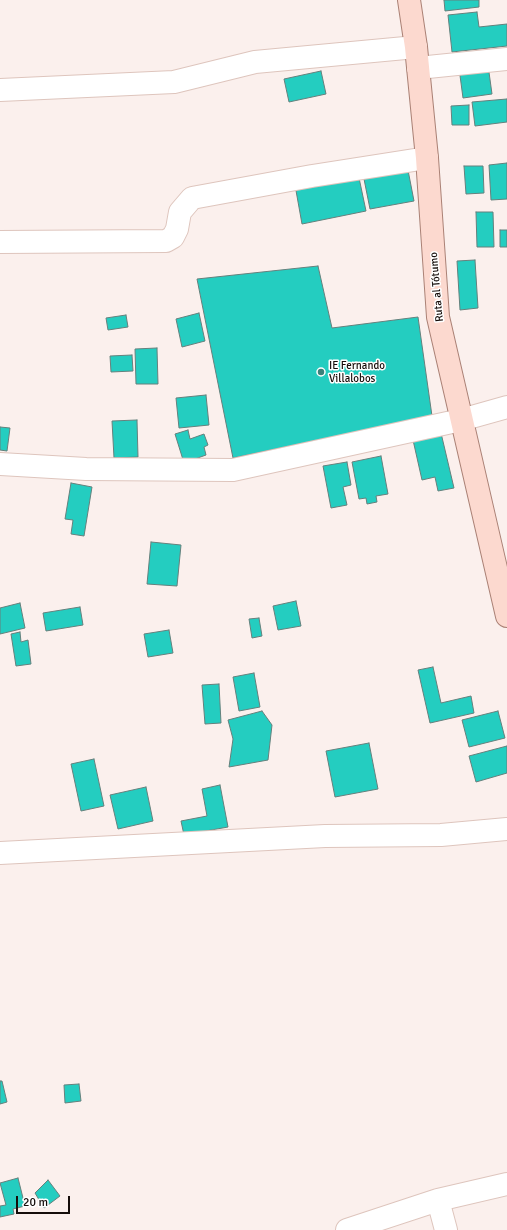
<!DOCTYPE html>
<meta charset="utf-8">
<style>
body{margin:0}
#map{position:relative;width:507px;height:1230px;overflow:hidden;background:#fbf0ed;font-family:Signika,sans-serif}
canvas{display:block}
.scale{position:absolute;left:16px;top:1196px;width:54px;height:18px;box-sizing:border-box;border:2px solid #150d0a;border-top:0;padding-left:5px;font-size:12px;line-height:14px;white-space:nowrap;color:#150d0a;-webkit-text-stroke:3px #fff;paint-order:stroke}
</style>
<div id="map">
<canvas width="507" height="1230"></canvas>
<div class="scale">20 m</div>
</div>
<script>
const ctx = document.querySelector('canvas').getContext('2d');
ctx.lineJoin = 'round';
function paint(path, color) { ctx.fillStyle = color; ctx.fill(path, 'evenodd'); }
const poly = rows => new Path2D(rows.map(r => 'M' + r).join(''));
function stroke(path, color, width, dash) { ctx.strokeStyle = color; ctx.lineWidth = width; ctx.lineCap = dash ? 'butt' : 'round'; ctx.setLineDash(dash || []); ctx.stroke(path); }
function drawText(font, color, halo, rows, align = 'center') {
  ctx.font = font + ' Signika,sans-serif'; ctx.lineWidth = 3; ctx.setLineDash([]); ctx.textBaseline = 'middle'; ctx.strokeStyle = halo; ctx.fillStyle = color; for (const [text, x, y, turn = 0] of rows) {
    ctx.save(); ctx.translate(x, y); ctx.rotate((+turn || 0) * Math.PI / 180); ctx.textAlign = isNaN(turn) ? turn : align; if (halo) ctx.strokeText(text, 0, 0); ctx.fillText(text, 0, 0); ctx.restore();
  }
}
const building = poly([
 [444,0,479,0,479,7,445,11,444,0],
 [477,12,479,27,507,24,507,46,452,52,448,15,477,12],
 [488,65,492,94,463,98,459,68,488,65],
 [321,71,326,94,289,102,284,79,321,71],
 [507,99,507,122,475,126,472,102,507,99],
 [469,105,469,125,452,125,451,106,469,105],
 [507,163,507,199,491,200,489,165,507,163],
 [407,165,414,201,370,209,363,174,407,165],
 [464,166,483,166,484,193,466,194,464,166],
 [358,173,366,211,302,224,295,185,358,173],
 [476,212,493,212,494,247,477,247,476,212],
 [500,230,507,230,507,247,500,247,500,230],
 [475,260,478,308,460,310,457,261,475,260],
 [318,266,332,328,418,317,432,416,233,458,197,279,318,266],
 [199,313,205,341,182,347,176,319,199,313],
 [126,315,128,327,108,330,106,318,126,315],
 [157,348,158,384,136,384,135,349,157,348],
 [132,355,133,371,111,372,110,356,132,355],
 [206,395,209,425,179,428,176,398,206,395],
 [137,420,138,457,114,458,112,421,137,420],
 [0,427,10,428,7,451,0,450,0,427],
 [188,430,190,439,204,434,208,445,204,447,206,455,184,463,175,434,188,430],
 [441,433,454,488,438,491,435,477,422,480,413,440,441,433],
 [381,456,388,494,376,496,377,502,367,504,366,498,359,499,352,462,381,456],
 [347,462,351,485,343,487,347,505,331,508,323,466,347,462],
 [71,483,92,487,84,536,71,534,73,520,65,519,71,483],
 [151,542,181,545,177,586,147,584,151,542],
 [296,601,301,626,278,630,273,606,296,601],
 [20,603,25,628,0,634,0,608,20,603],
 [80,607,83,625,46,631,43,613,80,607],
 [259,618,262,636,252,638,249,619,259,618],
 [169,630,173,653,148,657,144,634,169,630],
 [20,632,21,642,28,640,31,664,16,666,11,634,20,632],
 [433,667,441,703,471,696,474,713,430,723,418,670,433,667],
 [254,673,260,707,239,711,233,677,254,673],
 [219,684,221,723,205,724,202,685,219,684],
 [262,711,272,725,268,760,229,767,233,739,228,720,262,711],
 [498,711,505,738,469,747,462,720,498,711],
 [369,743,378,789,335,797,326,751,369,743],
 [507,746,507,773,476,782,469,756,507,746],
 [94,759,104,806,81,811,71,764,94,759],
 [220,785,228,827,184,835,181,821,207,816,202,789,220,785],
 [146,787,153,821,118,829,110,795,146,787],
 [0,1081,2,1081,7,1102,0,1104,0,1081],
 [79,1084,81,1101,65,1103,64,1085,79,1084],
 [18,1178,25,1206,13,1209,14,1214,0,1217,0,1206,6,1205,0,1183,18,1178],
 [48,1180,60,1196,44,1208,35,1193,48,1180]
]);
const minor = poly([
 [418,68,507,59],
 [0,90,174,82,255,62,416,47],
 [0,242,166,241,173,237,177,229,180,212,192,198,312,176,427,158],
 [0,464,86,469,233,470,461,420,507,407],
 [0,853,325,836,441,835,507,829],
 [347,1230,438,1200],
 [446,1230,438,1200,507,1184]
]);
const major = poly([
 [409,0,416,47,427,158,438,317,507,616]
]);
const markers = [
 [321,372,4,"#3a817a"]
];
const streetNames = [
 ["Ruta al Tótumo",437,287,-95]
];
const poiNames = [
 ["IE Fernando",329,366],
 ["Villalobos",329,379]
];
paint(building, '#24cdc0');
stroke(building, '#65807c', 1);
stroke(minor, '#dec5bd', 24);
stroke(major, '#aa8175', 24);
stroke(minor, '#fff', 22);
stroke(major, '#fcd9cf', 22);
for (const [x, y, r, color] of markers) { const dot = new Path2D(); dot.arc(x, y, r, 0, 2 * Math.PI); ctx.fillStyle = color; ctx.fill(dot); stroke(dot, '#fff', 1.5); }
drawText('11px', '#150d0a', '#fff', streetNames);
drawText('11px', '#150d0a', '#fff', poiNames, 'left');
</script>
